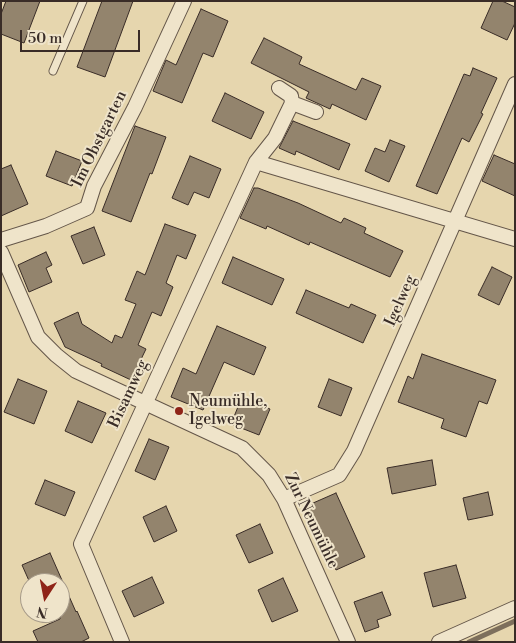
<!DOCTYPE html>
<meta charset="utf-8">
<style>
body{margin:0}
#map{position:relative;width:516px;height:643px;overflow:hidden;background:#e6d6ae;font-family:"Libre Bodoni",serif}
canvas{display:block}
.frame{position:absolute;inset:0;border:2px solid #392c27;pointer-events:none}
.north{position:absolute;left:20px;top:573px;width:50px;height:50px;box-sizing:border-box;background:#efe4ca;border:1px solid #a69a89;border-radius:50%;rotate:191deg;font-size:14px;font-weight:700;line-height:20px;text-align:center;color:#392c27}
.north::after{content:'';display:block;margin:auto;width:18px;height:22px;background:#8f2418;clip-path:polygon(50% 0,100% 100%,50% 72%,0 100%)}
.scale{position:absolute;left:20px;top:30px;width:120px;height:22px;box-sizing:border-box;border:2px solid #392c27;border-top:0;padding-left:6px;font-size:15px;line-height:18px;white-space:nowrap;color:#392c27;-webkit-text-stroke:4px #efe4ca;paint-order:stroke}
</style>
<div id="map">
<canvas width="516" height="643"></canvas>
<div class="frame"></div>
<div class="north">N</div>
<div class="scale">50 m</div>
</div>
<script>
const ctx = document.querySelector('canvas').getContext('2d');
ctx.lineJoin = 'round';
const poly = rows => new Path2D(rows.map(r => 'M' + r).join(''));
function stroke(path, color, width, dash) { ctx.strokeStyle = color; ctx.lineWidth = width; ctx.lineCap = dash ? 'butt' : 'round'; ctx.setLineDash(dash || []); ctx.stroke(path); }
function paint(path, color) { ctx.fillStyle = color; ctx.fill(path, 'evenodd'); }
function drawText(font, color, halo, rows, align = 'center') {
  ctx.font = font + ' "Libre Bodoni",serif'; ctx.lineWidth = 4; ctx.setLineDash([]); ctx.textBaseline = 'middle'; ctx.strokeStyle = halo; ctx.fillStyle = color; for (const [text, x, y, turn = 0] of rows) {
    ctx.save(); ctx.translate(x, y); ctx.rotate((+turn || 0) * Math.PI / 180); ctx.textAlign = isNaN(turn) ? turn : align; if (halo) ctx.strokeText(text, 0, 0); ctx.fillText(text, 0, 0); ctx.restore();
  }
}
const stream = poly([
 [469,642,515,621]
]);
const building = poly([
 [6,1,40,1,24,43,1,34,1,14,6,1],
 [102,1,133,1,105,77,77,67,102,1],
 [493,1,502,1,515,7,515,23,507,40,481,28,493,1],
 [201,9,228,21,213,57,203,53,182,103,153,91,166,60,176,65,201,9],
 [264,38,302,57,299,64,356,90,362,78,381,86,366,120,332,104,330,109,306,98,309,92,251,63,264,38],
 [473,68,497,78,481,113,483,114,469,142,462,138,437,194,416,186,464,74,470,76,473,68],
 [225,93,264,112,251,139,212,121,225,93],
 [293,121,350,144,339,170,296,151,295,155,279,148,293,121],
 [135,126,166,137,152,174,150,173,131,222,102,211,135,126],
 [390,140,405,146,389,182,365,171,375,148,385,152,390,140],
 [56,151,82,161,72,186,46,176,56,151],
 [494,155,515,164,515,196,482,181,494,155],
 [190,156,221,169,209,198,194,192,188,205,172,198,190,156],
 [11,165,28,204,1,216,1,169,11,165],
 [254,188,258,188,298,203,341,223,344,218,366,228,364,233,403,251,390,277,310,242,309,245,267,226,266,229,240,218,254,188],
 [165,224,196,235,186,259,177,255,166,283,173,287,161,316,152,312,138,345,146,349,131,380,101,366,102,364,65,347,54,323,78,312,82,324,112,343,115,335,122,338,136,304,125,300,137,271,145,275,165,224],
 [94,227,105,255,83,264,71,236,94,227],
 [46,252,52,265,46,268,52,282,29,292,18,265,46,252],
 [233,257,284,279,272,305,222,283,233,257],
 [492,267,512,277,499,305,478,295,492,267],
 [306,290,349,308,351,304,376,315,363,343,296,313,306,290],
 [217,326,266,347,254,375,224,362,203,410,171,397,183,368,196,374,217,326],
 [422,354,496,380,487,404,479,401,466,437,441,428,444,419,398,402,408,376,413,379,422,354],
 [18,379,47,391,34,424,4,412,18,379],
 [329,379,352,388,341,416,318,407,329,379],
 [242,397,270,409,259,435,231,424,242,397],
 [78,401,106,413,92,443,65,431,78,401],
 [149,439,169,447,155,480,135,471,149,439],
 [432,460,436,485,392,494,387,468,432,460],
 [45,480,75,492,65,516,35,504,45,480],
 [488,492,493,515,468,520,463,498,488,492],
 [336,493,365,557,336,570,316,525,313,527,304,507,336,493],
 [166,506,177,531,154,542,143,517,166,506],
 [260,524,273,553,249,563,236,535,260,524],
 [50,553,76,612,77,611,89,638,81,642,38,642,33,631,60,619,60,583,30,583,22,565,50,553],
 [456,565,466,598,433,607,424,573,456,565],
 [152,577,164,603,134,617,122,591,152,577],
 [283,578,298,611,272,622,258,590,283,578],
 [382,592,391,615,377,620,379,627,365,632,354,602,382,592]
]);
const lane = poly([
 [53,71,83,1]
]);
const street = poly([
 [279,88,291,96,292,103],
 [256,162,515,239],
 [1,240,46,226,87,208,94,186,135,107,184,1],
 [1,252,38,337,56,355,76,371,242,448,269,475,284,499,348,642],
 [284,499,339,475,354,451,515,84],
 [122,642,81,544,256,162,275,138,292,103,316,112],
 [439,642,515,608]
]);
const markers = [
 [179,411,5,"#8f2418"]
];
const streetNames = [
 ["Im Obstgarten",100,139,-64],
 ["Igelweg",401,301,-66],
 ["Bisamweg",129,394,-65],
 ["Zur Neumühle",311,521,64]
];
const poiNames = [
 ["Neumühle,",189,402],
 ["Igelweg",189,420]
];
stroke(stream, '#7d6f5c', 5);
paint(building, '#93846d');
stroke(building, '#392c27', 1);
stroke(lane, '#645649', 9);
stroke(street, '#645649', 16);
stroke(lane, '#efe4ca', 7);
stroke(street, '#efe4ca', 14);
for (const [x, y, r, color] of markers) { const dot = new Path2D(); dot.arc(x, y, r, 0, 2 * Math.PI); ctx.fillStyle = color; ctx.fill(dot); stroke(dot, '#efe4ca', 2); }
drawText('16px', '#392c27', '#efe4ca', streetNames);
drawText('16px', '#392c27', '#efe4ca', poiNames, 'left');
</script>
